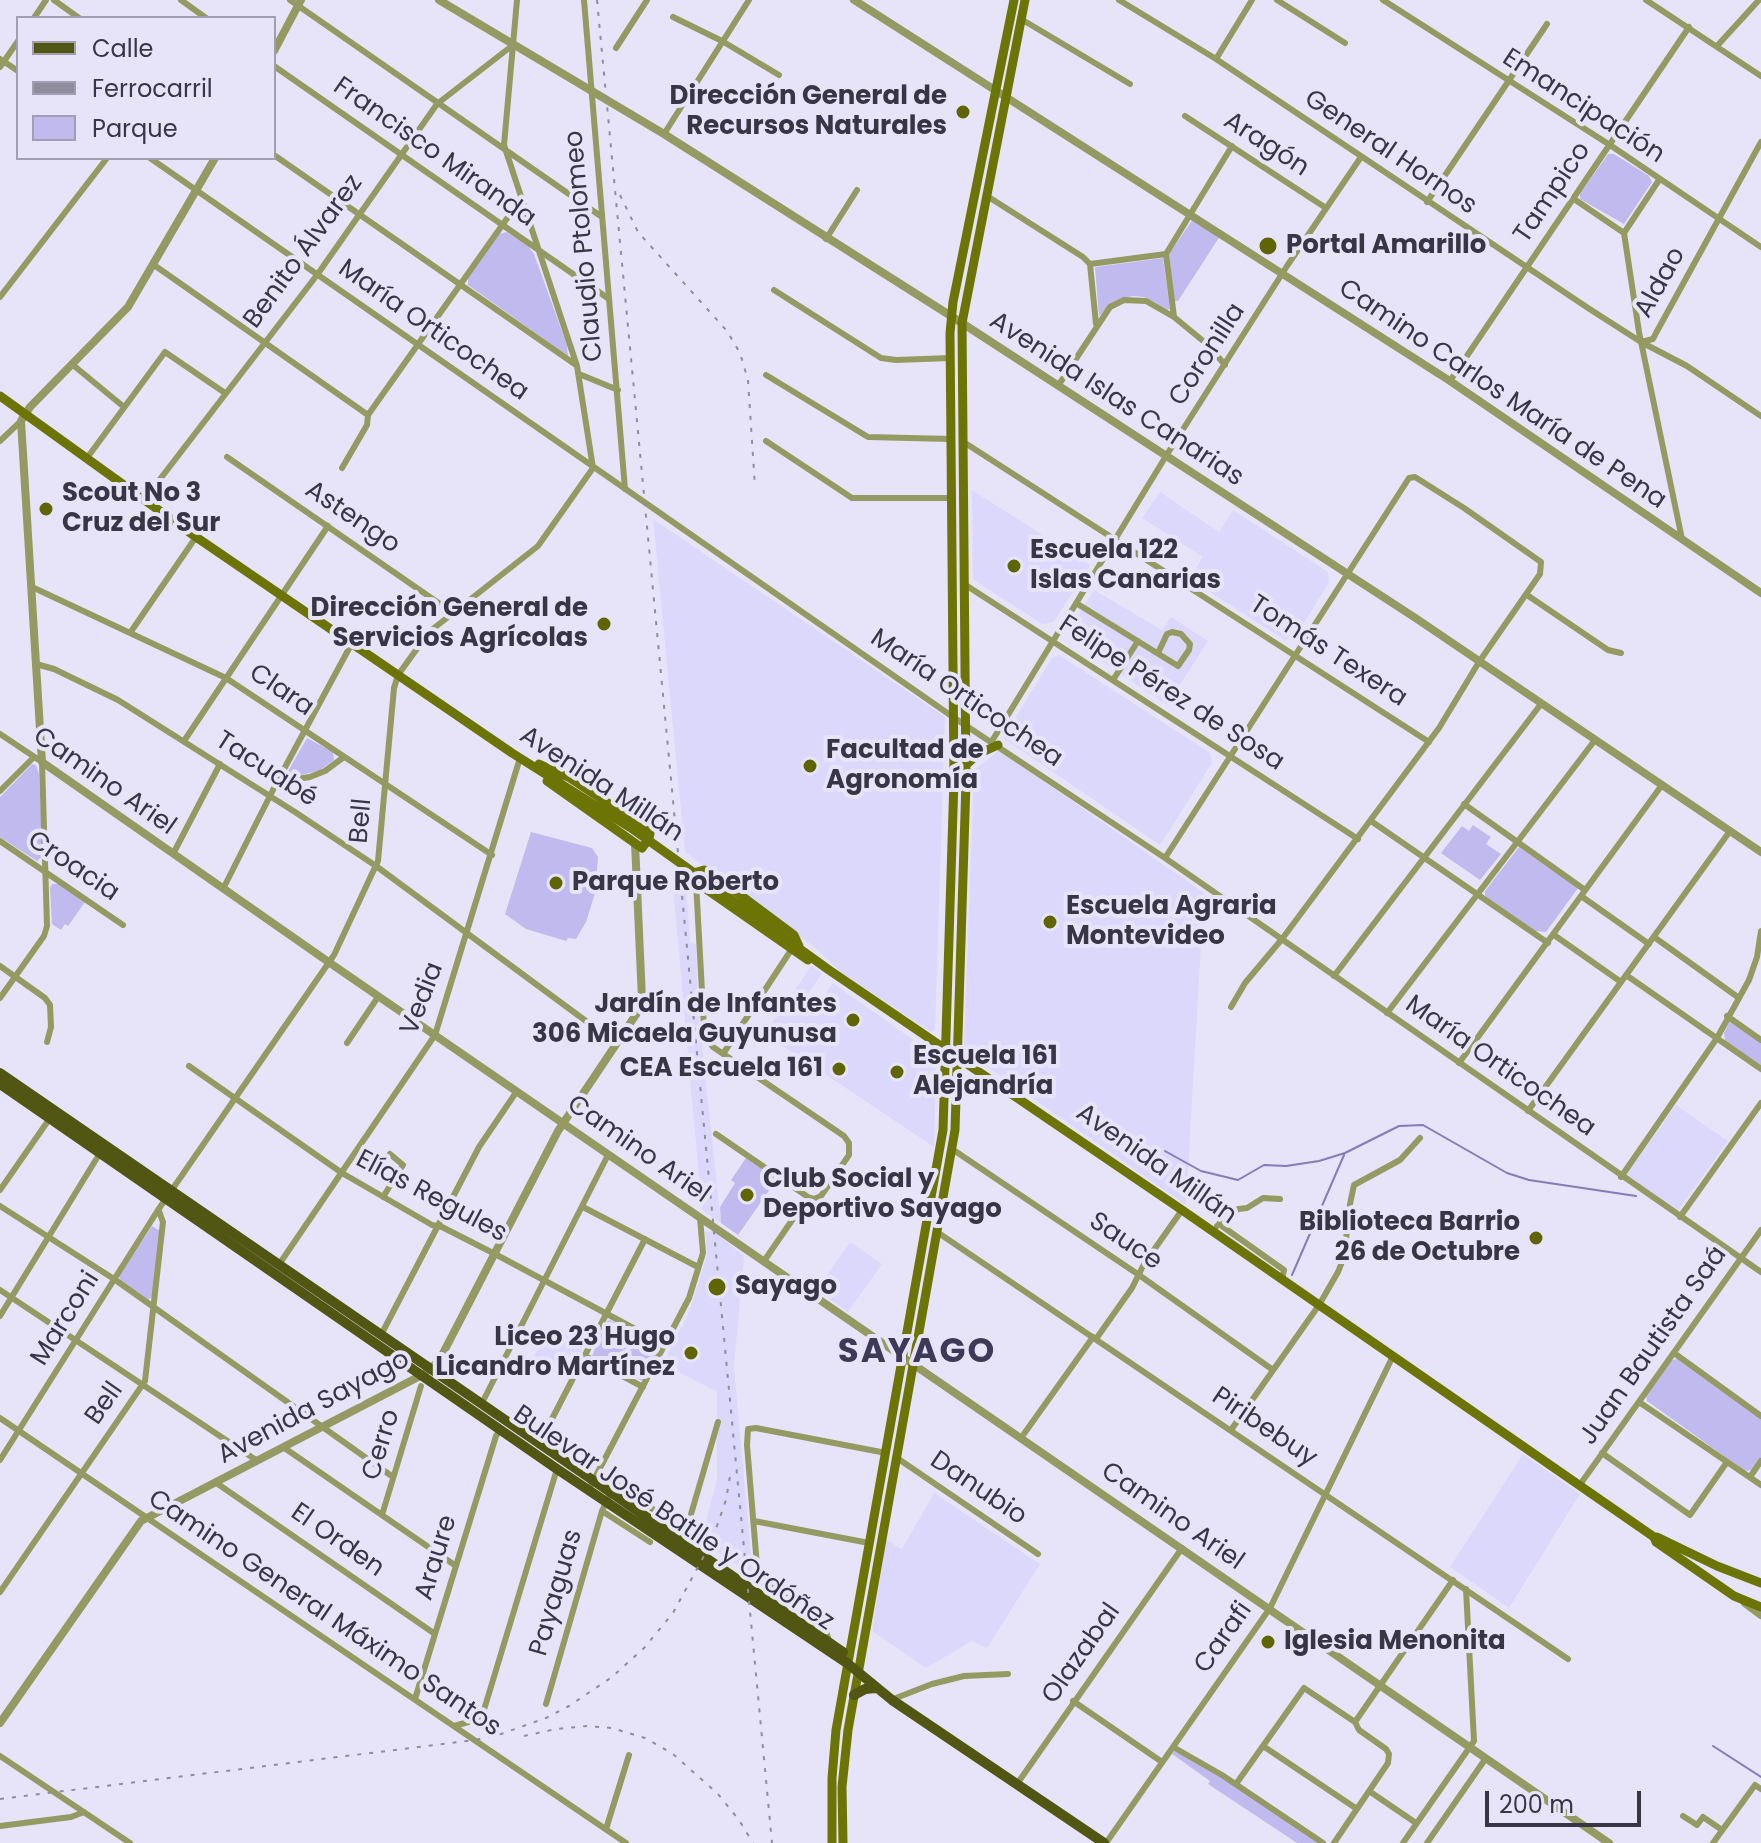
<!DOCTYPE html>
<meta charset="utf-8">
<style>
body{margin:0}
#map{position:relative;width:1761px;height:1843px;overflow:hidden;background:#e7e4fa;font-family:Poppins,sans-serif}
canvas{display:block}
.legend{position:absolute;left:16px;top:16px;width:260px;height:144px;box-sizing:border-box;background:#e7e4fa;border:2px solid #a19eb1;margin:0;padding:10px 14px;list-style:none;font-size:24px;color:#383644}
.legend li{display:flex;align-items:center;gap:16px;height:40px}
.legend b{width:40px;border:2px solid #a19eb1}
.scale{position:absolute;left:1485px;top:1791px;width:156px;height:36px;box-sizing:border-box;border:4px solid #383644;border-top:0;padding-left:10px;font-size:24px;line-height:28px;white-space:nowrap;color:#383644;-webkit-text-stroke:6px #e7e4fa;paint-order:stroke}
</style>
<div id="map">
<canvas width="1761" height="1843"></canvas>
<ul class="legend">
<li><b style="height:10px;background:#515612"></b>Calle</li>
<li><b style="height:10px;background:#8e8c9d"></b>Ferrocarril</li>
<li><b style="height:22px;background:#c1baee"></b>Parque</li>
</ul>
<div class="scale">200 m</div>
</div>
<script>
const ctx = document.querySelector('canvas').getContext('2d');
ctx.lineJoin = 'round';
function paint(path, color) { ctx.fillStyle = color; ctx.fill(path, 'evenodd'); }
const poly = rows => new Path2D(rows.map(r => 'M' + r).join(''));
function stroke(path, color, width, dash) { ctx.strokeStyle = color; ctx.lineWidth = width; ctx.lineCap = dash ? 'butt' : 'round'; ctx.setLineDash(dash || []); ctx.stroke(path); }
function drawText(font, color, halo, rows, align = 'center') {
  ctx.font = font + ' Poppins,sans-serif'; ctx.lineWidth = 8; ctx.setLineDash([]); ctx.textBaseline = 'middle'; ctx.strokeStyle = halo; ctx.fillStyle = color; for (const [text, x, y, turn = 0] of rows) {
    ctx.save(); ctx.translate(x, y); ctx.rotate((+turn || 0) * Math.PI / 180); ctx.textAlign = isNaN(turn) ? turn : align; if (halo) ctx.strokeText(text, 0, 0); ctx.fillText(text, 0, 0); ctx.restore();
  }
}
const built = poly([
 [972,490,1090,565,1054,622,1042,624,973,579],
 [1160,492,1219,532,1233,510,1328,572,1329,582,1296,636,1285,640,1189,579,1203,557,1142,518],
 [653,519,945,717,935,1030,931,1032,842,973,817,949,685,852],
 [1094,590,1162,630,1171,617,1208,641,1167,705,1069,639,1069,630],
 [1059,655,1210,753,1212,763,1160,845,1003,738,1052,658],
 [999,750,1204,893,1186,1205,966,1052,964,1047,974,770],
 [672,876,686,882,690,943,696,944,698,1009,721,1223,702,1210],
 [811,966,822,973,798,1009,810,1016,833,983,936,1056,934,1147,765,1034],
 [1676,1105,1728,1141,1677,1212,1625,1176],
 [713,1231,744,1256,734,1367,753,1577,701,1540,717,1479,717,1392,663,1364,690,1310,707,1256,705,1232],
 [850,1242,882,1264,848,1312,817,1290],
 [556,1327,586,1342,569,1374,534,1356,542,1341,547,1343],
 [1523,1454,1580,1494,1509,1608,1450,1567],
 [934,1493,1040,1564,987,1648,972,1641,926,1668,872,1631,886,1540,902,1549]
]);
const green = poly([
 [1608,154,1614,154,1649,176,1652,182,1624,224,1580,199,1580,194],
 [1193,219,1220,236,1178,301,1174,301,1169,254],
 [507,232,528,246,534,254,567,345,568,356,468,285,468,278,499,234],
 [1163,258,1170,309,1167,310,1144,297,1133,296,1117,300,1099,316,1095,267],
 [307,738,333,752,334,760,319,771,287,778,287,773],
 [32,764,36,765,39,774,43,856,37,861,0,837,0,797],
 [1473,825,1491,837,1486,844,1501,854,1480,880,1441,853,1462,826,1469,831],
 [531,832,592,848,598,857,595,893,586,922,576,939,568,938,566,941,526,929,505,914],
 [1519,847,1578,888,1546,932,1535,931,1485,896,1485,891],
 [52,884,59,884,85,902,68,926,65,924,61,930,52,924,50,888],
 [1730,1021,1761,1042,1761,1067,1725,1041,1724,1033],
 [746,1158,777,1179,738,1235,721,1223,720,1207,735,1183,731,1180],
 [152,1226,160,1231,152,1297,148,1300,120,1280,119,1276],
 [610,1320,658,1345,658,1351,642,1381,592,1356,606,1322],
 [1677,1359,1761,1419,1761,1458,1752,1470,1745,1471,1647,1401,1646,1395,1672,1360],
 [1174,1751,1218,1773,1320,1843,1297,1843,1208,1784,1210,1781,1172,1754]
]);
const stream = poly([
 [1165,1151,1201,1171,1238,1180,1264,1165,1286,1166,1319,1161,1345,1153,1399,1126,1423,1125,1507,1173,1529,1180,1636,1196],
 [1292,1275,1344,1155],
 [1713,1746,1761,1777]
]);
const minor = poly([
 [54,0,79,18],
 [181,0,206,18],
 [290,0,602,217],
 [584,0,625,489],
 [1119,0,1216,59,1588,308,1641,342,1687,366,1761,416],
 [1277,0,1345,43],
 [1383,0,1610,145,1761,247],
 [1646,0,1761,76],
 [673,17,722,41,779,75],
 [34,18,46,0],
 [1021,19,1130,84],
 [1717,46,1759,0],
 [616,48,647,0],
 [0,59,18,71],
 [1216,59,1252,0],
 [274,66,609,299],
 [0,67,18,41],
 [1185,116,1326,208],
 [664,134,749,0],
 [274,155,576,365],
 [150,158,953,717,1165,858,1761,1272],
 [1659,180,1624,233,1639,332,1682,539],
 [987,196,1083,257,1090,264],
 [1574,199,1624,233],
 [1427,202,1547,24],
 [826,239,857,190],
 [1166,254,1174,317],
 [1090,264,1166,254,1232,146],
 [1090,264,1096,324],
 [154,265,368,415],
 [774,290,881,358,896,360,950,358],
 [0,297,107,158],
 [1641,342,1653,339,1656,333,1761,142],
 [73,365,124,407],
 [579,374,618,390],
 [766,375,868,437,951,439],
 [1450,381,1689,27],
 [1058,386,1110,307,1124,300,1146,301,1174,317,1208,345,1225,365],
 [0,441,21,421],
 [766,441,852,498,951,498],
 [962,441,1429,742],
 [227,457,453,613],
 [87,458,165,352,225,393],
 [342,468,367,425,368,415,520,200],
 [144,500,317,275,437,104,513,45],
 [964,584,1358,839],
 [32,587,226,678,492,855],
 [1527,595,1608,650,1621,653],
 [1076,603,1178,666,1189,650,1190,644,1181,634,1172,632,1167,634,1158,653],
 [130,633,196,537],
 [36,664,54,669,118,700,295,812,376,866,617,1044],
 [1113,680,1138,641],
 [0,734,42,762,47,926,44,936,0,998],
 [184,741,328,526],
 [992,741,1166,456,1287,266,1361,157],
 [344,757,325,771,310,777,277,782,352,643],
 [0,791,34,757],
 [1464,804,1585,890],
 [1371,821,1548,943],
 [0,841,123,925],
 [173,854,220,764],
 [1165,858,1409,478,1415,477,1464,508,1541,562,1540,574,1479,662,1439,728,1282,939,1245,983,1231,1007],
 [696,882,704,1028,707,1039,713,1047,844,1136,849,1143,849,1155,821,1196,814,1199,808,1197],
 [223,889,277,782],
 [1581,896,1649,944],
 [1554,935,1621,982],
 [1654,937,1739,998],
 [0,966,45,998,50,1005,51,1027,47,1042],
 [1626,975,1761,1069],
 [1334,976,1541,704],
 [1387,1013,1595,740],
 [1727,1016,1761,1040],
 [347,1043,378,997],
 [723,1054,791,950],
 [1459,1063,1662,785],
 [189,1066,342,1173,432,1225,442,1227,495,1254,665,1345],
 [1528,1111,1730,831],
 [716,1134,808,1197],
 [952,1149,1139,1275,1273,1370],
 [1621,1177,1717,1038,1749,980,1757,957,1761,931],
 [0,1190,50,1118],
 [383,1197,403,1165,390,1154],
 [0,1206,114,1279,393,1477],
 [583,1207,698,1267],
 [1680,1217,1761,1103],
 [1219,1224,1284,1270,1282,1279],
 [1217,1226,1238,1209,1247,1208,1263,1198,1280,1199],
 [937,1232,1568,1659],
 [764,1261,808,1197],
 [278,1266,435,1035,520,758],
 [0,1290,256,1460],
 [0,1316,100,1153],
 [381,1335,479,1147,517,1091],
 [1096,1339,1132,1288,1144,1264,1182,1210],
 [1674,1353,1761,1416],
 [585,1356,643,1387],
 [1639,1402,1761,1485],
 [482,1403,608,1155],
 [0,1418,626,1843],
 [1231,1430,1319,1305,1338,1272,1344,1257,1350,1204,1354,1185,1400,1160,1420,1138],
 [1021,1438,1093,1337],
 [539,1444,645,1239],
 [283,1447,456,1566],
 [1602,1453,1690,1515,1727,1462],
 [897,1458,1038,1554],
 [0,1460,158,1210,334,955,378,861,394,688,398,675,429,632,538,546,593,468,577,366,504,145,517,0],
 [600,1473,679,1527,685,1527,689,1521,718,1422],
 [1750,1477,1761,1461],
 [215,1482,435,1634],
 [1579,1486,1761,1230],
 [589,1489,689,1298,703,1253,700,1218],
 [602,1511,650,1542],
 [382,1515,421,1386],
 [754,1521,869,1543],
 [0,1592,145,1381,163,1222,159,1211],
 [829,1641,824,1624,758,1578,747,1445,748,1429,756,1428,886,1453],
 [896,1698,932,1684,964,1676,1008,1674],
 [415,1699,496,1436,500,1430],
 [1073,1701,1162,1762],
 [546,1704,602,1511,610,1494],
 [1355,1722,1453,1580],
 [454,1726,479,1719,483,1713,557,1469],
 [1263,1746,1357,1809],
 [1173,1747,1222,1775,1323,1843],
 [0,1756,130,1843],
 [1017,1784,1182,1548],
 [1236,1784,1304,1688,1355,1722,1359,1730,1386,1749,1389,1754,1388,1763,1334,1843],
 [1369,1791,1416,1823],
 [1683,1816,1697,1825,1703,1817,1722,1830],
 [0,1826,71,1817,84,1812],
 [606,1829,629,1755],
 [1106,1843,1270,1608,1393,1356],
 [1403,1843,1474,1741,1466,1589],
 [1427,1843,1486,1758],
 [1713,1843,1755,1785,1761,1789]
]);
const tertiary = poly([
 [439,0,664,134,962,323,1417,619,1761,852],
 [854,0,1450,381,1761,593],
 [274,51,301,0],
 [215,158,128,307,30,407,21,421,42,762,330,963,1609,1843],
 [1745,1603,1761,1615],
 [0,1723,141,1521,422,1375,439,1361,558,1131,639,1010,642,999,635,843]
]);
const secondary = poly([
 [0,396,196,537,512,753,634,830],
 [539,764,570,778,644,827,650,834,648,840,642,848,639,846,547,781],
 [966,765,978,754,998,745],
 [718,890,829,970,1182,1210,1654,1537,1656,1542,1734,1596,1761,1607],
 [799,946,794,935,715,876,704,870,697,872,696,882,808,960],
 [1657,1537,1717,1566,1761,1583],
 [832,1843,832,1778,836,1730,943,1130,954,779,950,333,953,302,1014,0],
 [843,1843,842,1787,848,1730,955,1130,966,782,962,323,1025,0]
]);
const primary = poly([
 [0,1073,843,1652],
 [0,1084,557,1469,847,1663,892,1700,1104,1843],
 [854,1695,865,1689,876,1688]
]);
const rail = poly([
 [597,0,772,1843],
 [620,195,638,232,727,331,740,353,748,380,755,487],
 [524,1736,556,1729,587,1726,612,1728,645,1738,673,1754,718,1794,739,1820,753,1843],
 [0,1799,475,1740,501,1734,546,1718,569,1706,612,1677,644,1648,673,1613,711,1543,726,1500,730,1476]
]);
const secondaryBridge = poly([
 [634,830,718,890]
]);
const markers = [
 [963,112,8,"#5f6502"],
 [1268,246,10,"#5f6502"],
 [46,509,8,"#5f6502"],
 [1014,566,8,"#5f6502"],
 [604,624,8,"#5f6502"],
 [810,766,8,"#5f6502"],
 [556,883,8,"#5f6502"],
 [1050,922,8,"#5f6502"],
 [853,1020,8,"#5f6502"],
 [839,1069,8,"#5f6502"],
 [897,1072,8,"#5f6502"],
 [747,1195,8,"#5f6502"],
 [1536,1238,8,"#5f6502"],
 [717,1287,10,"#5f6502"],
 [691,1353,8,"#5f6502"],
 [1268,1642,8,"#5f6502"]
];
const poiNames = [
 ["Dirección General de",947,97,"right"],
 ["Recursos Naturales",947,127,"right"],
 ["Portal Amarillo",1286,246],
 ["Scout No 3",62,494],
 ["Cruz del Sur",62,524],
 ["Escuela 122",1030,551],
 ["Islas Canarias",1030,581],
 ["Dirección General de",588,609,"right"],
 ["Servicios Agrícolas",588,639,"right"],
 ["Facultad de",826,751],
 ["Agronomía",826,781],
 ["Parque Roberto",572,883],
 ["Escuela Agraria",1066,907],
 ["Montevideo",1066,937],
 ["Jardín de Infantes",837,1005,"right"],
 ["306 Micaela Guyunusa",837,1035,"right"],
 ["Escuela 161",913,1057],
 ["Alejandría",913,1087],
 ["CEA Escuela 161",823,1069,"right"],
 ["Club Social y",763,1180],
 ["Deportivo Sayago",763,1210],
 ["Biblioteca Barrio",1520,1223,"right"],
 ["26 de Octubre",1520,1253,"right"],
 ["Sayago",735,1287],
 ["Liceo 23 Hugo",675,1338,"right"],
 ["Licandro Martínez",675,1368,"right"],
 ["Iglesia Menonita",1284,1642]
];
const streetNames = [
 ["Emancipación",1583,107,33],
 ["Aragón",1266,145,33],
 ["Francisco Miranda",434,153,35],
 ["General Hornos",1390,153,34],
 ["Tampico",1553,193,-56],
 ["Claudio Ptolomeo",585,246,-95],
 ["Benito Álvarez",304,252,-54],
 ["Aldao",1661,283,-61],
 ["María Orticochea",433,331,35],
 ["Coronilla",1208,355,-57],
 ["Camino Carlos María de Pena",1502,395,34],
 ["Avenida Islas Canarias",1116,400,33],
 ["Astengo",352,518,34],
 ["Tomás Texera",1328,652,33],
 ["Clara",281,691,34],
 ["Felipe Pérez de Sosa",1171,694,33],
 ["María Orticochea",966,699,34],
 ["Tacuabé",266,770,33],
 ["Camino Ariel",104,782,35],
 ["Avenida Millán",601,785,33],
 ["Bell",362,821,-85],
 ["Croacia",73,867,34],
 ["Vedia",423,999,-69],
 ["María Orticochea",1500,1067,35],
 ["Camino Ariel",638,1150,35],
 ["Avenida Millán",1156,1165,35],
 ["Elías Regules",431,1197,28],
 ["Sauce",1125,1242,34],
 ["Marconi",66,1319,-58],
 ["Juan Bautista Saá",1654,1346,-55],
 ["Bell",105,1404,-55],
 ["Avenida Sayago",314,1408,-28],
 ["Piribebuy",1264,1428,34],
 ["Cerro",382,1445,-73],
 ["Danubio",978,1489,34],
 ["Camino Ariel",1172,1517,35],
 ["Bulevar José Batlle y Ordóñez",673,1519,34],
 ["El Orden",337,1541,35],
 ["Araure",437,1558,-73],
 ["Payaguas",557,1593,-74],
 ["Camino General Máximo Santos",324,1614,34],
 ["Carafi",1224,1638,-55],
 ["Olazabal",1082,1654,-55]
];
const districtNames = [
 ["SAYAGO",917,1353]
];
paint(built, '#dcd8fb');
paint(green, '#c1baee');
stroke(stream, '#857bb6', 2);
stroke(minor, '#949a61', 6);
stroke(tertiary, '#949a61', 8);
stroke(secondary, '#6d7406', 9);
stroke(primary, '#515612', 10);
stroke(rail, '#8e8c9d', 2, [4, 8]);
stroke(secondaryBridge, '#6d7406', 9);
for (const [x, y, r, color] of markers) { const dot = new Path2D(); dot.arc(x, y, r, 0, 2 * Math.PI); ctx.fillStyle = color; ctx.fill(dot); stroke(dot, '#e7e4fa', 3); }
drawText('bold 26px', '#383644', '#e7e4fa', poiNames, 'left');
drawText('26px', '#383644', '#e7e4fa', streetNames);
ctx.letterSpacing = '2px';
drawText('bold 34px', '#3e3956', '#e7e4fa', districtNames);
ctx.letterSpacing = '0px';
</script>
